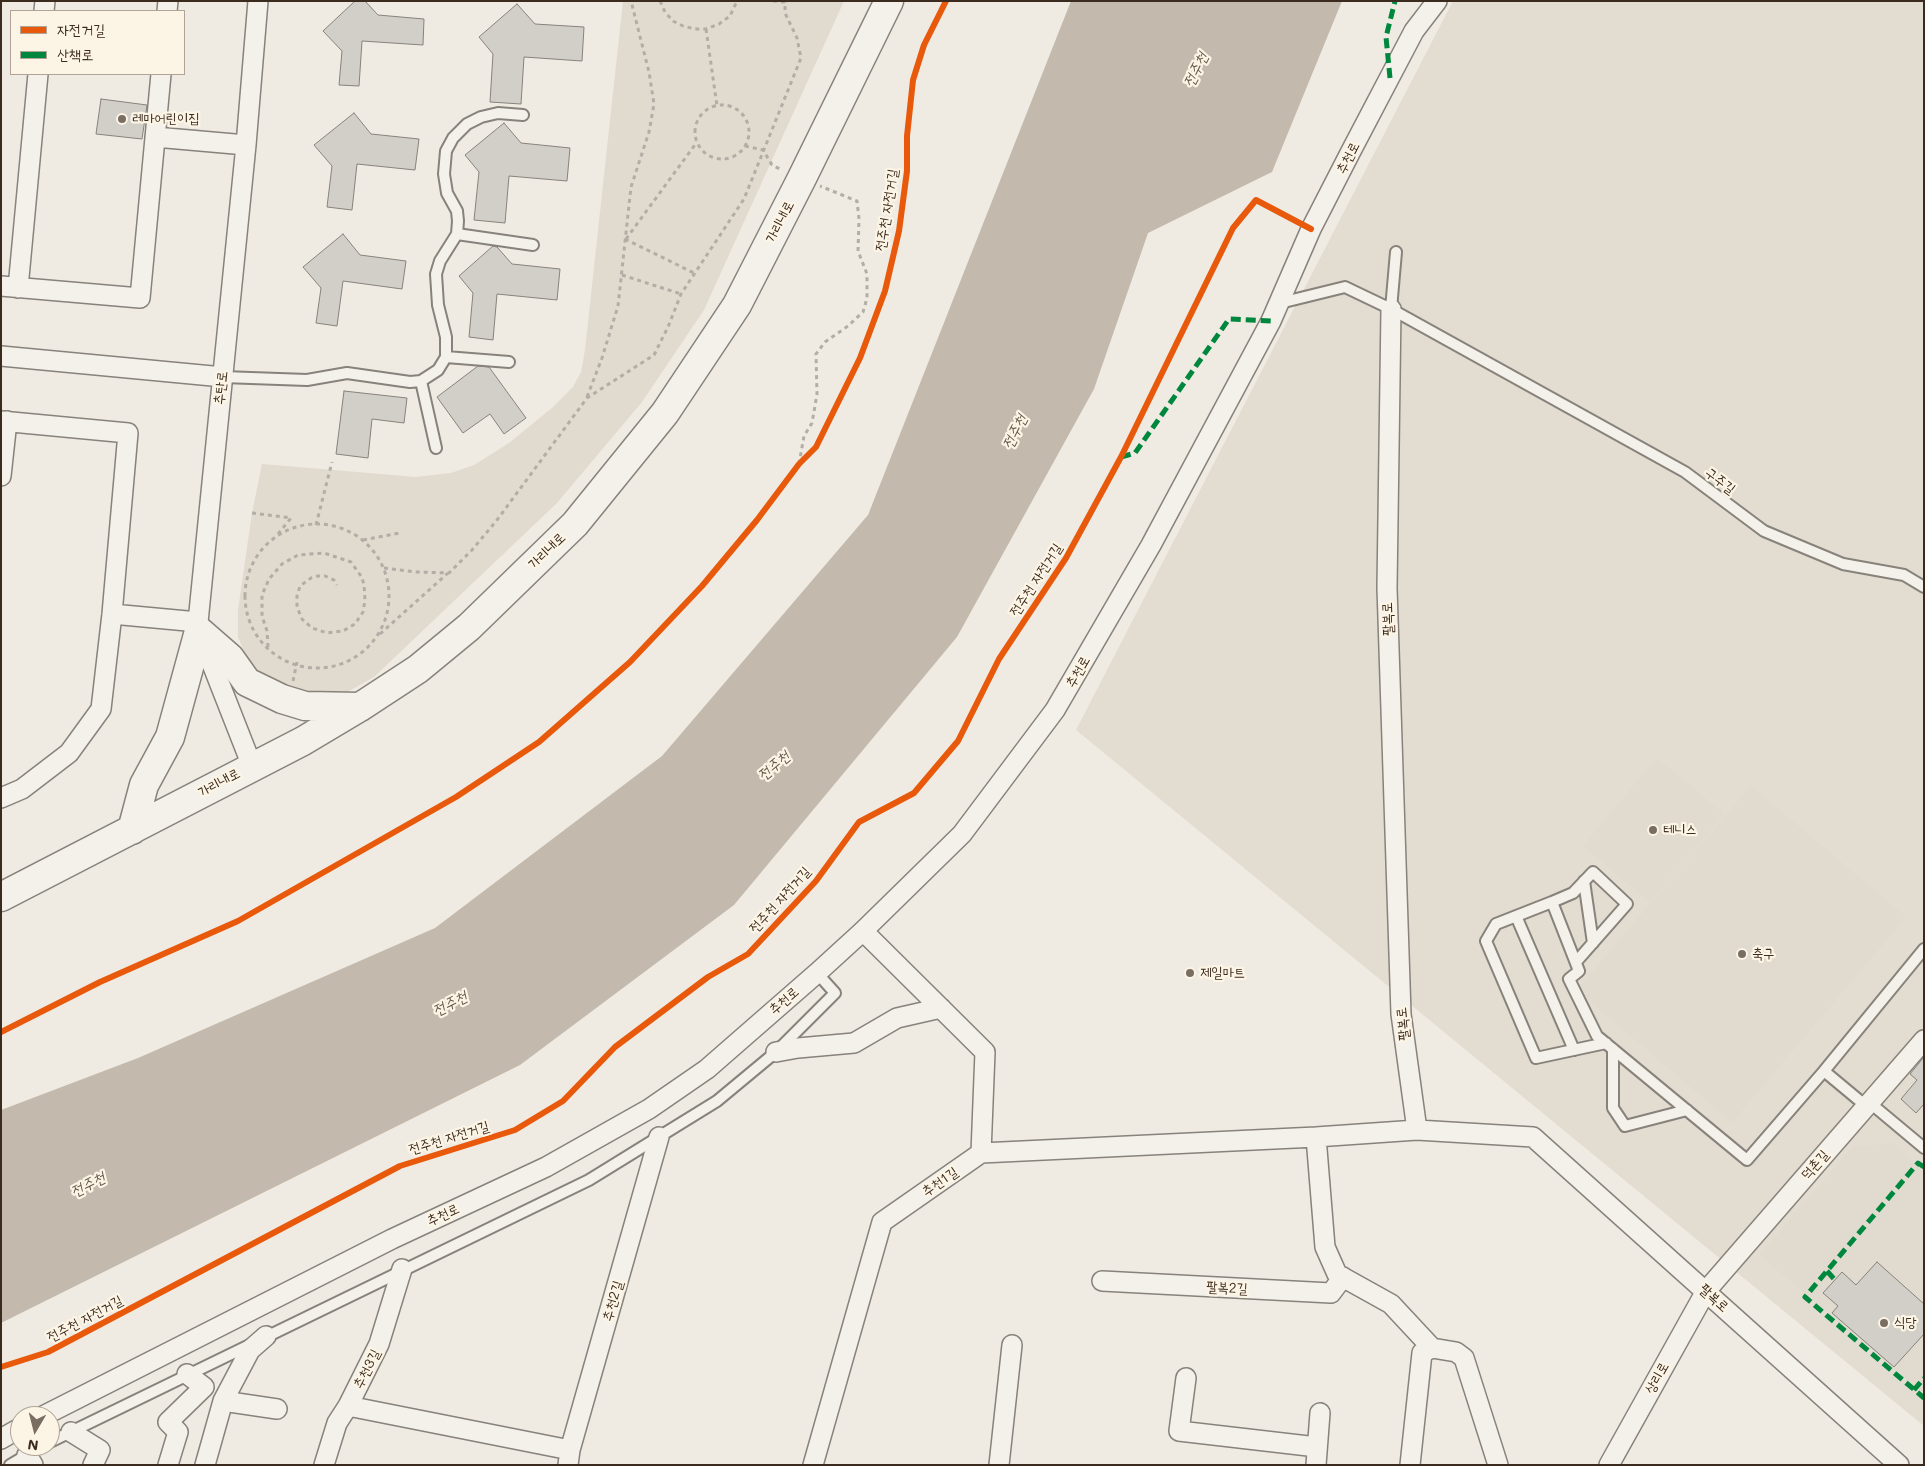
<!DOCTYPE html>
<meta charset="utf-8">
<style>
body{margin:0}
#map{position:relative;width:1925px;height:1466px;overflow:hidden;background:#efebe2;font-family:Mali,"Poor Story",sans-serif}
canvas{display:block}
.frame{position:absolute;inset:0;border:2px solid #3b2a1e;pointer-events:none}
.legend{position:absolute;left:10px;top:10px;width:175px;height:65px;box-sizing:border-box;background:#fcf5e5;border:1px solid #afa495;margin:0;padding:6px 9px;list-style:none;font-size:15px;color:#3b2a1e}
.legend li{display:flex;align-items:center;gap:10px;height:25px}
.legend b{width:25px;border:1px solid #afa495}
.north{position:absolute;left:10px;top:1406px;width:50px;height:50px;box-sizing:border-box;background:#fcf5e5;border:1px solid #afa495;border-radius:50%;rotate:188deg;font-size:14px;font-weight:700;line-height:20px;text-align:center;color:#3b2a1e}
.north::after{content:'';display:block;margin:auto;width:18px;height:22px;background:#7a6e63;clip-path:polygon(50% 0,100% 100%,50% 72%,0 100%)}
</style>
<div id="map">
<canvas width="1925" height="1466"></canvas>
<div class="frame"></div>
<ul class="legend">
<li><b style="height:6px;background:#e8590c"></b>자전거길</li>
<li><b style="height:6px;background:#00873e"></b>산책로</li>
</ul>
<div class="north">N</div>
</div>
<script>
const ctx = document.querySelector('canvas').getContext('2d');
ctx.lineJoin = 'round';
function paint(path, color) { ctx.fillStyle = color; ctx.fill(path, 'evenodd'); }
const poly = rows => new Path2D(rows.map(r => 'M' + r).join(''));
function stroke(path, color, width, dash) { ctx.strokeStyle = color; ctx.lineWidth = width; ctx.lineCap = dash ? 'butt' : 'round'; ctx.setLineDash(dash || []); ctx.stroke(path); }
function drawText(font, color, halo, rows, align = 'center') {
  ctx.font = font + ' Mali,"Poor Story",sans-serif'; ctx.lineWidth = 4.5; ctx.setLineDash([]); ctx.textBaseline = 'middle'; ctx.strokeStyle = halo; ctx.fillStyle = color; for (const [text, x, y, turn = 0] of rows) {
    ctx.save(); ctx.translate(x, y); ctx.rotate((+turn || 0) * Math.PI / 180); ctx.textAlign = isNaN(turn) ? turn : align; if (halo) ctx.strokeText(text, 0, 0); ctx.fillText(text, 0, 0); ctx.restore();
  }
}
const built = poly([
 [1453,1,1924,1,1924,1426,1076,730]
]);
const green = poly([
 [623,1,844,1,704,310,642,402,557,503,374,677,342,695,300,694,259,675,248,660,238,637,238,610,252,513,262,464,416,477,451,473,474,465,509,443,553,407,573,387,581,372,585,350],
 [1657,758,1724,814,1650,902,1583,846],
 [1751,786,1906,917,1732,1122,1577,990],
 [1893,1143,1924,1170,1924,1394,1760,1255,1852,1147]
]);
const water = poly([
 [1071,1,1342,1,1272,172,1148,233,1094,389,957,637,734,905,520,1065,1,1323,1,1110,138,1058,435,928,662,756,868,515]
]);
const building = poly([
 [355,1,365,1,378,15,424,19,423,45,362,41,359,86,339,85,342,51,323,31,355,1],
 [517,4,535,24,584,27,582,61,524,57,521,104,490,102,493,54,479,37,517,4],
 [101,99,147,105,142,139,96,134,101,99],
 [354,113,371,134,419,139,415,170,357,164,352,210,327,207,332,166,314,145,354,113],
 [504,123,521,143,570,148,567,181,509,176,505,223,474,220,479,172,465,155,504,123],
 [343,234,360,255,406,261,402,289,343,281,337,326,316,323,321,288,303,267,343,234],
 [493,246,497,247,512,264,560,269,557,300,497,294,493,340,469,337,473,293,459,276,493,246],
 [478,366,489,367,526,418,504,434,490,414,463,433,437,397,478,366],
 [344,391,407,398,404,423,372,419,368,458,336,454,344,391],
 [1924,1057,1924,1104,1916,1113,1901,1099,1917,1080,1910,1074,1924,1057],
 [1877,1262,1924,1304,1924,1334,1894,1367,1832,1313,1838,1306,1823,1293,1842,1272,1856,1285,1877,1262]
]);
const path = poly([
 [660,1,665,12,673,21,683,26,695,29,706,29,719,24,730,16,737,1],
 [773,1,785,2],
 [706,29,717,106],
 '695 132a27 27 0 1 1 54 0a27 27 0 1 1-54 0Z',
 [745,146,763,150,772,165,782,170],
 [625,239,694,273],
 [626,239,697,142],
 [622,275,681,294],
 [587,397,602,358,618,306,631,187,649,132,654,104,649,72,631,1],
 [799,464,804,436,812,423,817,394,816,354,825,342,848,326,863,312,867,298,867,274,858,251,859,219,857,201,820,186],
 [252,513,291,518,278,534],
 '245 596a72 72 0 1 1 144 0a72 72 0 1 1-144 0Z',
 [316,525,332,462],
 [363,540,400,533],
 [384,568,416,572,449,573,472,550,497,520,587,398,654,355,668,327,681,294,744,199,801,58,797,38,785,13,785,2,786,1],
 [380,634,448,573],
 [268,647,267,631,262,616,262,595,269,579,282,564,298,555,324,553,351,562,361,576,364,584,365,600,363,612,355,624,343,631,327,633,312,628,302,619,297,607,297,596,300,586,311,578,318,576,325,576,334,580,337,585],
 [293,681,297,662]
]);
const lane = poly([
 [457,234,533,245],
 [1279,306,1280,303,1345,287,1391,309,1685,472,1764,531,1843,564,1904,575,1924,587],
 [1391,309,1396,252],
 [446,357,509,362],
 [223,377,307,380,347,373,410,382,421,381,438,370,446,357,446,337,438,305,436,274,440,261,457,234,458,221,457,211,447,193,444,174,446,151,453,138,467,124,481,117,498,113,523,115],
 [421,381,436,448],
 [1584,881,1593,943],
 [1552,902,1573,893,1593,872,1627,904,1576,962],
 [1516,916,1574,1050],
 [1606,1043,1536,1058,1486,941,1496,924,1552,902,1579,971,1569,979,1597,1036,1747,1160,1824,1071,1924,949],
 [1613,1049,1613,1108,1625,1126,1687,1110],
 [1824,1071,1866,1106],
 [1869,1102,1924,1148],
 [50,1442,589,1180,717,1101,776,1052,835,993,817,973],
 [10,1465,42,1446]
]);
const street = poly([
 [44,11,45,1],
 [167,11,168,1],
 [155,137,246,145],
 [1,286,140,298,161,74],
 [18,288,38,74],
 [1391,309,1387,588,1401,1014,1417,1130],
 [1,356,223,377],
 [1,421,128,433,112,614,101,709,69,753,22,789,1,798],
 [1,476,7,421],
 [112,614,198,622],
 [252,766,199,631,198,622,246,145,258,1],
 [776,1052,798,1048,854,1043,897,1018,941,1008],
 [1316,1137,1325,1247,1337,1274,1391,1304,1432,1348],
 [981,1153,1316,1137,1417,1130,1533,1137,1899,1465],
 [1102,1281,1331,1293,1343,1277],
 [1186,1378,1179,1431,1317,1447],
 [223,1401,277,1409],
 [348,1406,570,1450],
 [43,1416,392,1239,546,1167,649,1109,707,1069,817,973,863,931,962,834,1055,710,1151,545,1271,321,1311,229,1350,153,1414,31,1437,1],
 [71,1432,100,1450,93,1465],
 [1,1439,20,1428],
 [27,1455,33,1465],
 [168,1465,178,1432,168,1422,204,1387,187,1374],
 [205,1465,223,1401,250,1350,266,1336],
 [324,1465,337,1423,348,1406,379,1344,402,1269],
 [568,1465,570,1450,659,1137],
 [813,1465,882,1222,981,1153,985,1052,863,931],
 [999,1465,1012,1345],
 [1316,1465,1320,1413],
 [1410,1465,1422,1353,1432,1348,1456,1352,1464,1358,1498,1465],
 [1609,1465,1706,1291,1924,1040]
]);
const secondary = poly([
 [132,830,144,785,170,737,199,631,230,658,247,682,282,699,305,706,360,707],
 [1,897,303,741,360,707,418,669,469,627,575,524,665,413,737,305,802,178,889,1]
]);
const quiet = poly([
 [1390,78,1386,37,1395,1],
 [1121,457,1135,453,1229,319,1271,321],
 [1924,1167,1918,1163,1805,1297,1924,1398],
 [1827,1271,1835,1280],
 [1914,1390,1924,1378]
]);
const cycleway = poly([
 [1,1032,100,982,238,921,456,797,539,742,630,662,702,586,757,520,799,464,816,447,860,358,885,291,899,231,907,171,907,136,913,80,924,45,946,1],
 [1,1367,48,1352,400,1166,515,1130,563,1101,615,1047,708,977,748,954,816,881,859,822,914,793,958,741,999,659,1066,558,1121,457,1233,228,1256,200,1311,229]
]);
const markers = [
 [122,119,5,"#7a6e63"],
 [1653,830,5,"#7a6e63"],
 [1742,954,5,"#7a6e63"],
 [1190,973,5,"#7a6e63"],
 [1884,1323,5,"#7a6e63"]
];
const poiNames = [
 ["레마어린이집",132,119],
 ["테니스",1663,830],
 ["축구",1752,954],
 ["제일마트",1200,973],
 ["식당",1894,1323]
];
const streetNames = [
 ["추천로",1348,158,-63],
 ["전주천 자전거길",887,210,-81],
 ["가리내로",780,222,-63],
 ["추탄로",221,388,-84],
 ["구주길",1720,481,37],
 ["가리내로",547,551,-44],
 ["전주천 자전거길",1036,580,-57],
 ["팔복로",1388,619,-92],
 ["추천로",1078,672,-60],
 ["가리내로",219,783,-28],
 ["전주천 자전거길",780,900,-48],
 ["추천로",784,1001,-41],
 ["팔복로",1403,1024,-96],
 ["전주천 자전거길",449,1138,-17],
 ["덕촌길",1815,1165,-49],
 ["추천1길",940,1182,-35],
 ["추천로",443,1215,-25],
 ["팔복2길",1227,1288,3],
 ["팔복로",1714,1298,42],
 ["추천2길",613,1301,-74],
 ["전주천 자전거길",85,1319,-28],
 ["추천3길",367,1369,-63],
 ["상리로",1657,1378,-61]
];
const waterNames = [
 ["전주천",1196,70,-63],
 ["전주천",1015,432,-63],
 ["전주천",774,766,-40],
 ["전주천",450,1004,-27],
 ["전주천",88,1185,-27]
];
paint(built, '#e3dcd0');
paint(green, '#e1dace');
paint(water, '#c3baad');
paint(building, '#d2cec8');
stroke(building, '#87827b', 1);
stroke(lane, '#87827b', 14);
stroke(street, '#87827b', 22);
stroke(secondary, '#87827b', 31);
stroke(path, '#b2aea7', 3, [4, 4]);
stroke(lane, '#f4f1ea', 10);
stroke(street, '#f4f1ea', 19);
stroke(secondary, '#f4f1ea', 28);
stroke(quiet, '#00873e', 5, [10, 5]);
stroke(cycleway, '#e8590c', 6);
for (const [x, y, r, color] of markers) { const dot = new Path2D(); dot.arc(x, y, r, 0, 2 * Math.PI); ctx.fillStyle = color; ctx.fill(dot); stroke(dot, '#fcf5e5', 2); }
drawText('14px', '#3b2a1e', '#fcf5e5', poiNames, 'left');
drawText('14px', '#3b2a1e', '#fcf5e5', streetNames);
drawText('italic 15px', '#645548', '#fcf5e5', waterNames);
</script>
